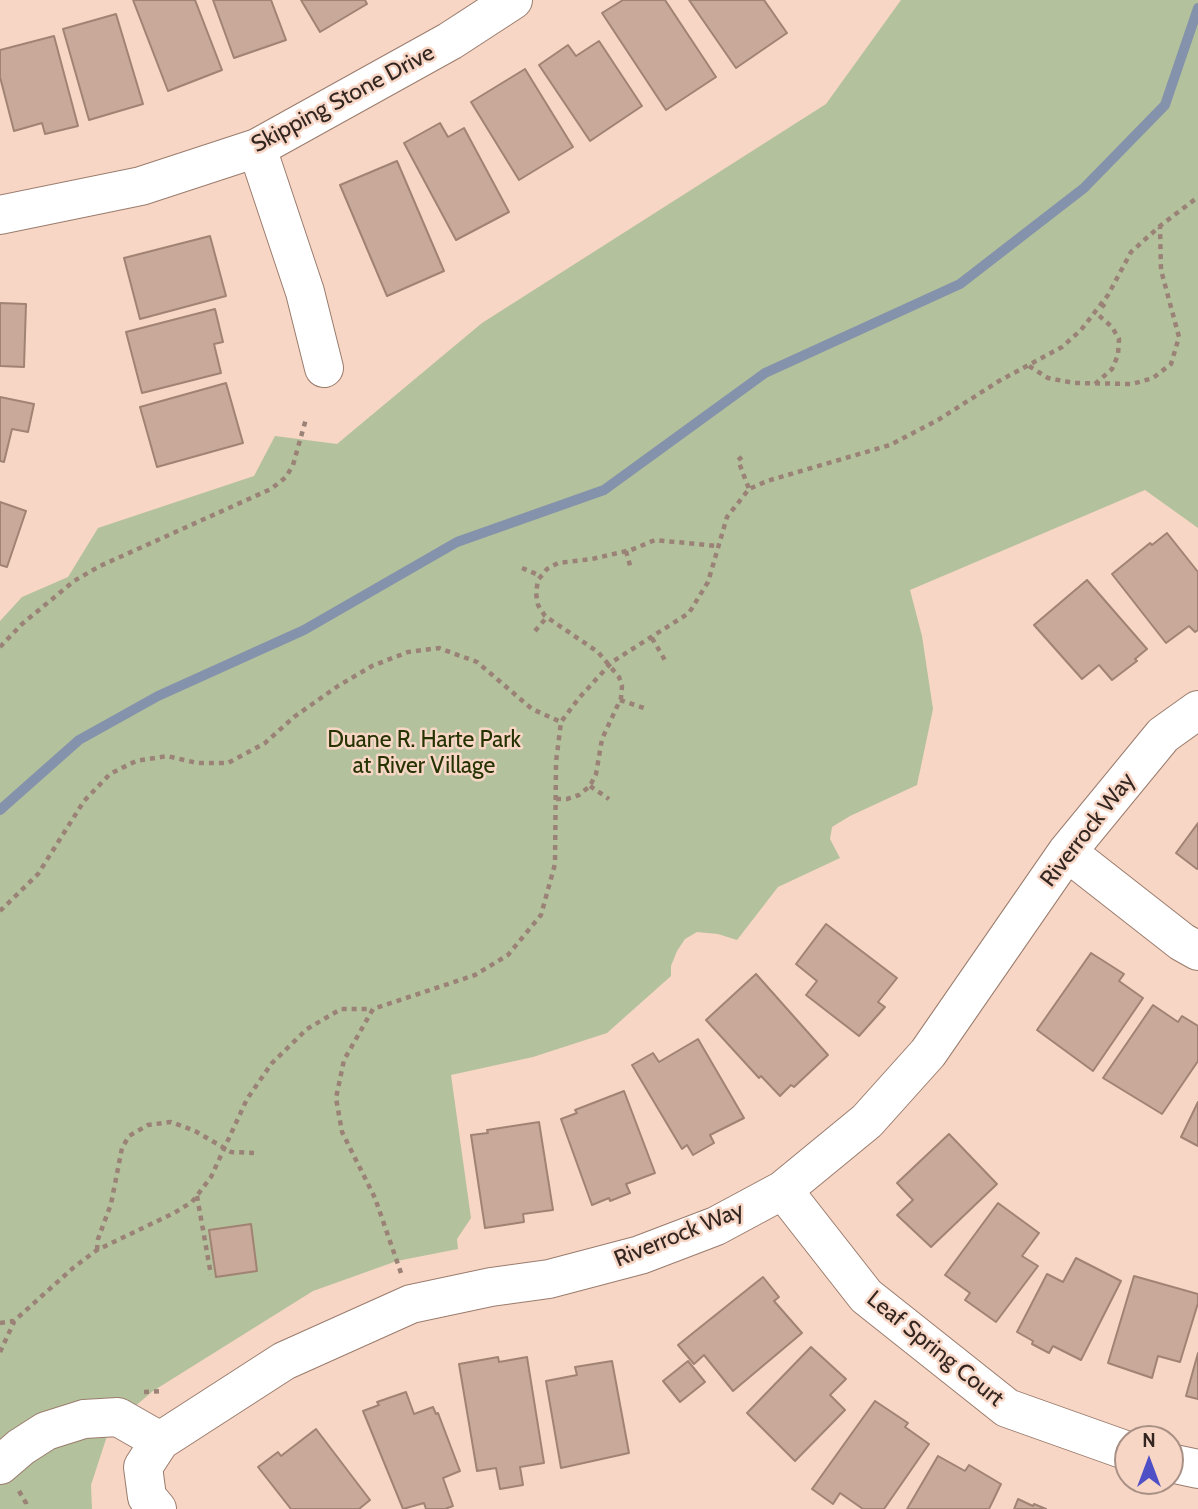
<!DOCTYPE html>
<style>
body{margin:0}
#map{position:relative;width:1198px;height:1509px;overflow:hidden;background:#f7d6c6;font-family:Cabin,sans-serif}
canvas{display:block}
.north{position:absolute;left:1114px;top:1425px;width:70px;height:70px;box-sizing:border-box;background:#f7d6c6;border:2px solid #a99084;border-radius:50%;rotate:0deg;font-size:19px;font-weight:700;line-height:28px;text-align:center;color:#332620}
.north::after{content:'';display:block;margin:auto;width:24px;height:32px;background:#4f4fc6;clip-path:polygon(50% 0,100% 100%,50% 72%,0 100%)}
</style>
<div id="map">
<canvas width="1198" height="1509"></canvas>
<div class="north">N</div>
</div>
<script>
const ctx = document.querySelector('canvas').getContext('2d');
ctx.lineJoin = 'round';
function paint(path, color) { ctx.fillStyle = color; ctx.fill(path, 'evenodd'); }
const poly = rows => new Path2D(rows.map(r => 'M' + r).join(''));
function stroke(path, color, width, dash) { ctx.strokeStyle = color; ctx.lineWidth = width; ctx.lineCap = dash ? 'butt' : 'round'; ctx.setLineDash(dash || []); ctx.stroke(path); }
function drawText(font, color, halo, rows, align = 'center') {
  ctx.font = font + ' Cabin,sans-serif'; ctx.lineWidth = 5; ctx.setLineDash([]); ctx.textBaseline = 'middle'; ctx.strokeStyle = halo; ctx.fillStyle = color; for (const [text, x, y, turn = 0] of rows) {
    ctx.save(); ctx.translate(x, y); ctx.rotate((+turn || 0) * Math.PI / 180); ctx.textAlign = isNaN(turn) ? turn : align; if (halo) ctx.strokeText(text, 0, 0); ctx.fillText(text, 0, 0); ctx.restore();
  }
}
const green = poly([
 [901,0,1198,0,1198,528,1145,490,910,590,922,636,933,709,917,785,850,816,832,827,830,839,840,858,778,887,737,940,718,934,697,932,685,939,677,951,671,966,671,976,607,1033,533,1057,451,1075,471,1218,457,1239,458,1249,397,1261,313,1291,153,1391,120,1419,107,1436,91,1485,92,1509,0,1509,0,621,22,597,68,577,98,528,254,476,275,436,337,444,482,323,826,104]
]);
const stream = poly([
 [0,810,79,740,158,696,304,630,457,542,604,490,765,373,960,284,1084,188,1165,105,1198,8]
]);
const building = poly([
 [133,0,195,0,222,70,168,91,133,0],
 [213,0,271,0,286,40,234,58,213,0],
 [301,0,365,0,367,4,320,32,301,0],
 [623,0,665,0,716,77,666,110,602,13,623,0],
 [689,0,764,0,787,33,736,68,689,0],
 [116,14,143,104,89,120,63,29,116,14],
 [54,36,78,126,45,134,42,123,14,131,0,77,0,50,54,36],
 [599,41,642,106,590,141,539,65,568,45,576,56,599,41],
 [525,69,573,147,519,180,471,102,525,69],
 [440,123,448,137,464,128,509,212,456,240,404,143,440,123],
 [397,161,444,271,387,296,340,185,397,161],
 [210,236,226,296,140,319,124,258,210,236],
 [0,303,26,304,24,367,0,366,0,303],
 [215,309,223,342,214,344,221,373,142,393,126,332,215,309],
 [226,383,243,443,157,467,140,407,226,383],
 [0,397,34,404,28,432,12,429,4,462,0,461,0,397],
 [0,502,26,511,7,567,0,565,0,502],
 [1167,533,1198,572,1198,630,1195,632,1189,626,1166,643,1112,574,1150,543,1152,545,1167,533],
 [1087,580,1147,649,1135,659,1137,661,1112,680,1099,665,1082,679,1034,625,1087,580],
 [1198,823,1198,868,1197,869,1176,853,1198,823],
 [826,924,897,978,878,1002,885,1007,859,1036,806,995,817,981,796,964,826,924],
 [1091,953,1124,974,1119,981,1143,998,1093,1071,1037,1030,1091,953],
 [756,974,828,1055,794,1087,791,1085,780,1096,761,1076,759,1078,706,1020,756,974],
 [1153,1005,1178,1022,1182,1016,1198,1026,1198,1061,1162,1114,1103,1078,1153,1005],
 [698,1039,744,1118,710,1135,714,1143,693,1155,687,1145,682,1149,632,1065,653,1053,659,1062,698,1039],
 [624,1091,655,1173,626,1184,630,1193,610,1201,609,1198,592,1205,561,1119,577,1113,575,1110,624,1091],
 [1198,1102,1198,1146,1181,1137,1198,1102],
 [539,1122,553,1210,523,1214,524,1222,485,1228,471,1135,488,1133,487,1130,539,1122],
 [949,1134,997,1184,931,1247,897,1215,913,1200,897,1183,949,1134],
 [998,1203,1039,1233,1022,1256,1038,1266,996,1322,965,1300,970,1293,945,1275,998,1203],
 [251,1224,257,1271,216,1277,209,1230,251,1224],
 [1076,1258,1121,1281,1081,1360,1053,1346,1049,1353,1032,1344,1033,1341,1017,1332,1047,1274,1063,1282,1076,1258],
 [1134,1276,1198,1294,1198,1303,1180,1362,1158,1356,1152,1378,1108,1363,1134,1276],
 [763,1277,779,1297,774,1301,802,1333,733,1391,704,1355,694,1364,678,1345,763,1277],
 [811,1347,846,1379,830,1395,845,1410,795,1461,747,1413,811,1347],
 [1198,1353,1198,1399,1186,1396,1198,1353],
 [498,1357,499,1362,527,1357,544,1463,520,1467,523,1485,500,1489,496,1468,477,1471,459,1364,498,1357],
 [612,1361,629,1453,561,1468,546,1381,577,1375,575,1367,612,1361],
 [688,1361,705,1382,680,1402,663,1381,688,1361],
 [406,1392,414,1414,433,1407,436,1414,438,1413,460,1471,443,1478,453,1506,445,1509,426,1509,424,1503,403,1509,363,1411,379,1405,377,1402,406,1392],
 [875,1401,908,1423,905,1427,929,1444,884,1509,863,1509,840,1493,833,1504,812,1489,875,1401],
 [316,1429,370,1500,359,1509,291,1509,258,1467,278,1452,281,1456,316,1429],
 [938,1456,965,1471,969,1465,1001,1484,989,1509,907,1509,938,1456],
 [1018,1499,1033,1506,1034,1504,1046,1509,1014,1509,1018,1499]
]);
const path = poly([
 [1101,304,1109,310],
 [1029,366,1048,378,1074,383,1132,384,1153,378,1171,364,1179,337,1161,270,1160,227],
 [1095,384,1112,369,1118,355,1119,339,1112,327,1095,312],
 [742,457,738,460,749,489],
 [626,551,631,569],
 [522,568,541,576],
 [535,631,547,617],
 [652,638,666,662],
 [0,647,22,624,74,581,100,566,271,489,286,477,293,465,306,419],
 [620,700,644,708],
 [590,786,609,799],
 [556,799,567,799,579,795,590,786,596,774,602,739,621,698,622,686,619,677,598,652,545,616,538,605,536,593,538,580,547,569,558,563,592,559,631,550,655,540,717,546],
 [0,911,38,874,84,801,110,774,136,761,167,756,197,763,228,763,265,743,294,717,338,686,372,666,408,652,439,648,477,662,532,709,561,722],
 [197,1196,211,1275],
 [97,1250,98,1239,111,1204,122,1148,129,1136,148,1125,171,1122,195,1131,231,1152,254,1153],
 [401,1273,375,1198,342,1132,336,1098,344,1060,373,1009,475,975,508,955,541,915,555,864,556,762,561,722,579,698,612,662,689,613,708,582,727,517,749,489,767,481,890,445,938,420,999,381,1062,347,1081,330,1108,295,1131,252,1160,226,1198,197],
 [0,1323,14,1321,73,1268,97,1250,174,1213,192,1202,211,1177,247,1099,272,1063,307,1029,341,1009,372,1009],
 [0,1352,14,1322],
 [144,1392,164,1391],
 [19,1491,26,1503,27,1509]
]);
const minor = poly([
 [257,148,305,292,324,368],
 [0,215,141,186,257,148,450,41,513,0],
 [1067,852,1182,942,1198,951],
 [783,1190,866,1296,1007,1408,1128,1451],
 [1170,1463,1198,1469],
 [0,1465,21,1447,46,1431,84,1419,118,1417,160,1441],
 [157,1509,147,1497,143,1467,160,1441,284,1361,411,1304,491,1287,549,1279,640,1255,716,1226,783,1190,867,1121,928,1053,1067,852,1163,735,1198,710]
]);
const streetNames = [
 ["Skipping Stone Drive",343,99,-28],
 ["Riverrock Way",1088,830,-52],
 ["Riverrock Way",679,1235,-22],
 ["Leaf Spring Court",935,1349,39]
];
const parkNames = [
 ["Duane R. Harte Park",424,740],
 ["at River Village",424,766]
];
paint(green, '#b4c19d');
stroke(stream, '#8492ab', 10);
paint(building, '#c8a99a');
stroke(building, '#a18374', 2);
stroke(minor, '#9a7c6d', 40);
stroke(path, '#9a8277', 4.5, [5, 5]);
stroke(minor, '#fff', 38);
drawText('23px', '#332620', '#f7d6c6', streetNames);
drawText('23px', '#253201', '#f7d6c6', parkNames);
</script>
